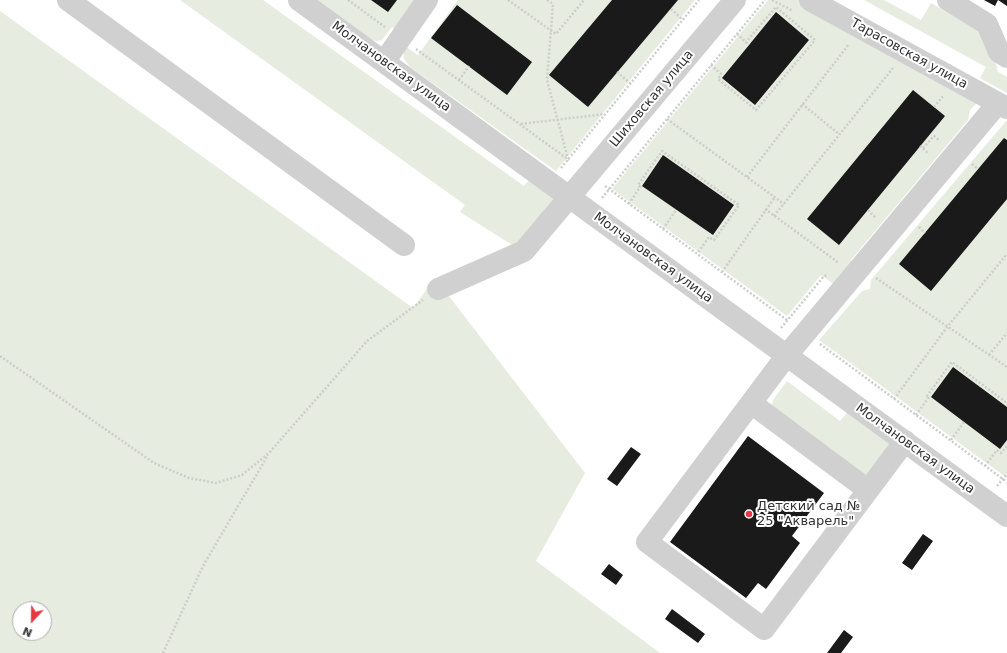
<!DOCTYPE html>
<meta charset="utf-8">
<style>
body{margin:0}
#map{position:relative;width:1007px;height:653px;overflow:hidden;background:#fff;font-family:"DejaVu Sans",sans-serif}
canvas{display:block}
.north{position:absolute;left:12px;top:601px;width:40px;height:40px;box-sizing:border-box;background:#fff;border:1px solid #adadad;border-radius:50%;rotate:202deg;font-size:11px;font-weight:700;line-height:16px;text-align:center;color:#333}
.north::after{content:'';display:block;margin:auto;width:14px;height:18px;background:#e63946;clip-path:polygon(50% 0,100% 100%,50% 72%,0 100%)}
</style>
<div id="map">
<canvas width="1007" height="653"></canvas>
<div class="north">N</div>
</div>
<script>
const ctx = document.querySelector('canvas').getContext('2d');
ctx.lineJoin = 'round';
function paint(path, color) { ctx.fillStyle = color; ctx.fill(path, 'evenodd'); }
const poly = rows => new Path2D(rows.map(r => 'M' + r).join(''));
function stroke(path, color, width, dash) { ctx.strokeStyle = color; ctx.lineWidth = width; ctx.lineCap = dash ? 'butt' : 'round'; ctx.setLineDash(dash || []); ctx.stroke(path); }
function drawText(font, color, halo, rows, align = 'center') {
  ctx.font = font + ' "DejaVu Sans",sans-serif'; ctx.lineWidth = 4; ctx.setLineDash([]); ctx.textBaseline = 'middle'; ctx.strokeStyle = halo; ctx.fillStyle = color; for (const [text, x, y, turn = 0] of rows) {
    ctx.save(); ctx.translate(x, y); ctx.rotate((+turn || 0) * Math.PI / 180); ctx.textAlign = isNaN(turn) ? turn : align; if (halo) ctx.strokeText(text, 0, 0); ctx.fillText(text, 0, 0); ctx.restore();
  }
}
const green = poly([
 [180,0,263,0,524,186,533,175,561,196,517,248,460,212,465,205],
 [315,0,415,0,395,29,392,27,382,40,377,41,372,40],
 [458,0,695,0,556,171,410,67,404,59,403,50,405,46,418,55],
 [768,0,799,0,975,96,978,102,970,110,968,120,851,260,853,266,836,286,821,275,787,316,612,189],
 [864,0,884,0,921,20,931,3,986,35,990,41,998,72,1007,77,1007,93,980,78,986,67],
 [0,11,413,308,435,278,585,473,536,561,660,653,0,653],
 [20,609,44,609,44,633,20,633],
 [1007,120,1007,478,819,340,862,291,870,289,871,280],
 [787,381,840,421,851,408,894,441,867,474,864,474,771,408,773,400]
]);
const building = poly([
 [371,0,397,0,388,12],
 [612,0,678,0,588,107,549,75],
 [984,0,1007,0,1007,6,998,0,995,6],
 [457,5,532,62,507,95,431,38],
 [776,12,809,40,755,105,722,78],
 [913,90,945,116,839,245,807,219],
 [1004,138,1007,140,1007,199,931,291,899,264],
 [663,155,734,205,713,235,642,186],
 [953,367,1007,407,1007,440,1000,449,931,397],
 [748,436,824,493,792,536,800,543,766,589,758,583,746,598,670,542],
 [631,447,641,454,617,486,607,479],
 [923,534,933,541,912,570,902,563],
 [609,564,623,575,616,585,601,574],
 [672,609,705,634,698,643,665,619],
 [844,630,853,637,841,653,827,653]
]);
const path = poly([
 [348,0,385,27],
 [508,0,556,34,584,0],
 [547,0,553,4,547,80,568,159],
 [772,0,793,11],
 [671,9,683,20],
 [737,34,749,45],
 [416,49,569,160],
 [711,65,721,74,718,79,756,110,815,40,776,7,746,42],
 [617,72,631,84],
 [459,80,469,66],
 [802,104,839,134],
 [934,107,944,95],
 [667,119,784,204],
 [521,124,605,114],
 [920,146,929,154],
 [923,148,934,136,940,141],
 [972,164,978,169],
 [561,168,699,0],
 [747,177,849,44],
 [605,186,787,320],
 [602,198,765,0],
 [629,204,640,187,638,185,662,151,739,205,714,240,709,237,697,254],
 [765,209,839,263],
 [868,210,876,218],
 [774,216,893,68],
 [919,227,925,233],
 [663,229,676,210],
 [722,272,775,197],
 [876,278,1007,367],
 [781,328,824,276,827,275],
 [820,344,1007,482],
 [989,355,1007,333],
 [0,356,154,463,189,478,216,483,242,475,269,453,367,341,423,300],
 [894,399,948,326,1007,254],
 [916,415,929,397,927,396,952,362,1007,403],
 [951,440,964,422],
 [985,466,997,450,1001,453,1007,446],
 [997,486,1007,474],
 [163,653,203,566,268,455]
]);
const minor = poly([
 [68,0,404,245],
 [299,0,1007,516],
 [810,0,1007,108],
 [948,0,987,24,999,52,1007,57],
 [384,62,427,0],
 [438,289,524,251,735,0],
 [751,403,868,490],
 [905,441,764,629,647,542,787,355,998,103]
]);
const markers = [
 [749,514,4,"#e63946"]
];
const streetNames = [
 ["Тарасовская улица",909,54,29],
 ["Молчановская улица",391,67,36],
 ["Шиховская улица",652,99,-50],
 ["Молчановская улица",653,258,36],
 ["Молчановская улица",915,449,36]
];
const poiNames = [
 ["Детский сад №",757,507],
 ["25 \"Акварель\"",757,522]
];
paint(green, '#e6ecdf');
paint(building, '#1a1a1a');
stroke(path, '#cdcdcd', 2.5, [2, 2]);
stroke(minor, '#d0d0d0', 22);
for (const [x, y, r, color] of markers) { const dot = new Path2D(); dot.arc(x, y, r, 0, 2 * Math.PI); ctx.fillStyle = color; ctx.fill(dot); stroke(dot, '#fff', 1.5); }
drawText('13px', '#333', '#fff', streetNames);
drawText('13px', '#333', '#fff', poiNames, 'left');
</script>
